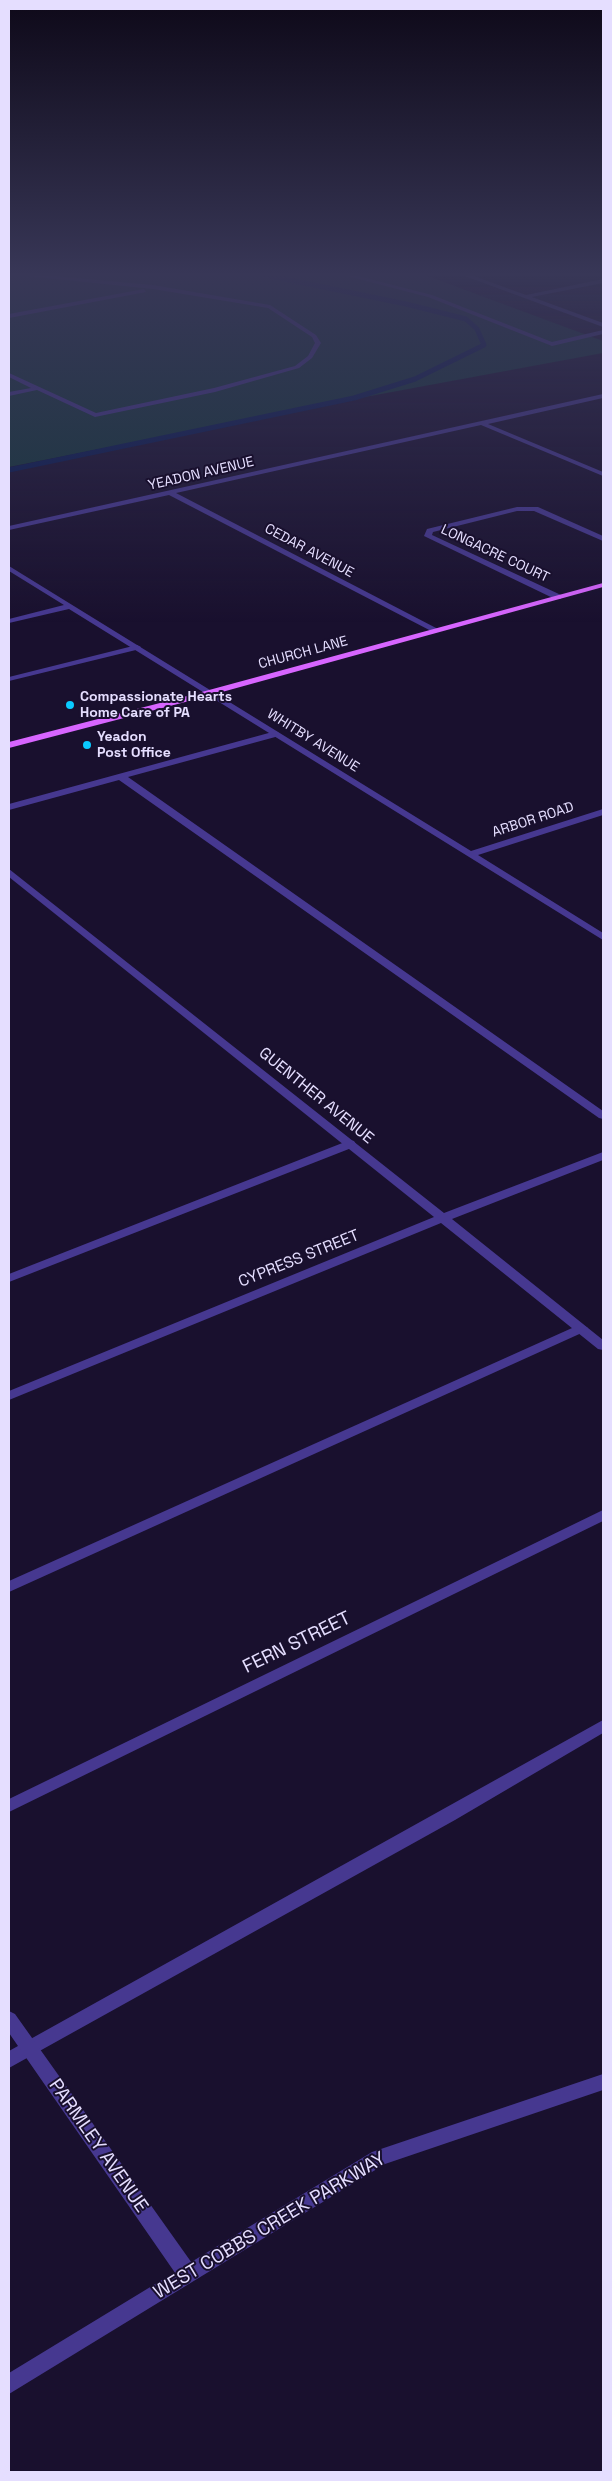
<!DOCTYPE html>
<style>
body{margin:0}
#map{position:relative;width:612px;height:2481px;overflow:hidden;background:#19102e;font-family:"Space Grotesk",sans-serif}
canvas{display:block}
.frame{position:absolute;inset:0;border:10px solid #e5deff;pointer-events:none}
</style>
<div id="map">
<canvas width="612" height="2481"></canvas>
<div class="frame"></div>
</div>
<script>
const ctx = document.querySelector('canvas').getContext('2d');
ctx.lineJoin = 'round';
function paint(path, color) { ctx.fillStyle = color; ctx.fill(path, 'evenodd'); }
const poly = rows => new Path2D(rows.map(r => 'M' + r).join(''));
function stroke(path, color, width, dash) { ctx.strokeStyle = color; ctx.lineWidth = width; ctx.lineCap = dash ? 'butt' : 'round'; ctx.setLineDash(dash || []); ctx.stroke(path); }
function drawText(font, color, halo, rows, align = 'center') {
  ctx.font = font + ' "Space Grotesk",sans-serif'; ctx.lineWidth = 4; ctx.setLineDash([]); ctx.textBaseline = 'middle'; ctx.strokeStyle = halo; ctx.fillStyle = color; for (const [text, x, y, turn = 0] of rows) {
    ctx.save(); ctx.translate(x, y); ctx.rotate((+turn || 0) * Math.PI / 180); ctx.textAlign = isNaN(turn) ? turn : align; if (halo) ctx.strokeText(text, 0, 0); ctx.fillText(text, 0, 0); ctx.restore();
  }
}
const green = poly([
 [9,275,425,275,603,341,603,353,338,402,9,467]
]);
const stream = poly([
 [9,470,354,398,415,379,484,345,477,329,466,319,406,304,265,275]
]);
const service = poly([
 [17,275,43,275,153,285,270,305,316,335,321,343,312,358,299,368,215,392,95,417,37,390,9,396,9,392,31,388,9,377,9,373,96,413,214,388,295,366,308,356,315,343,312,337,268,308,153,289,17,275],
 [343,275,354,275,432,295,552,342,603,330,603,334,552,346,428,297,343,275],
 [144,289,146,292,9,318,9,314,144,289],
 [517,507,538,507,603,536,603,541,534,511,517,511,433,532,432,535,561,595,561,599,555,599,424,536,427,529,517,507],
 [137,645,141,647,140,649,9,681,9,677,137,645],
 [276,731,280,734,279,736,128,777,603,1111,603,1119,599,1118,119,780,9,810,9,804,276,731],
 [350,1140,354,1141,356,1144,354,1147,9,1282,9,1274,350,1140],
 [581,1324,588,1328,586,1331,9,1592,9,1581,581,1324],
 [603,1720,603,1733,455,1820,9,2068,9,2051,603,1720]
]);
const minor = poly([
 [462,275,471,275,526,295,603,279,603,283,532,297,603,323,603,327,462,275],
 [603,394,603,398,488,424,603,472,603,476,481,425,176,493,438,629,439,631,435,633,169,495,9,530,9,526,603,394],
 [9,566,471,851,603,809,603,815,478,855,603,933,603,940,69,609,9,623,9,619,64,605,9,571,9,566],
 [9,869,444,1213,603,1152,603,1160,452,1219,603,1340,603,1350,598,1349,441,1223,9,1400,9,1391,434,1217,9,877,9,869],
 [603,1510,603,1521,9,1812,9,1799,603,1510],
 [9,2011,15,2014,194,2266,197,2273,194,2280,187,2282,180,2280,9,2033,9,2011]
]);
const tertiary = poly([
 [603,2074,603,2090,385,2164,9,2394,9,2373,372,2152,603,2074]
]);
const primary = poly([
 [603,583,603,587,193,700,9,748,9,742,187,696,603,583]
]);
const markers = [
 [70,705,5,"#0acaff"],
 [87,745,5,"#0acaff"]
];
const farStreetnames = [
 ["YEADON AVENUE",201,474,-13],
 ["CEDAR AVENUE",309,551,28],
 ["LONGACRE COURT",495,554,25],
 ["CHURCH LANE",303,653,-15],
 ["WHITBY AVENUE",313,741,32],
 ["ARBOR ROAD",533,820,-18]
];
const farPoinames = [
 ["Compassionate Hearts",80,697],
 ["Home Care of PA",80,713],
 ["Yeadon",97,737],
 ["Post Office",97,753]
];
const streetNames = [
 ["GUENTHER AVENUE",316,1096,39],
 ["CYPRESS STREET",299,1259,-22]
];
const nearStreetnames = [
 ["FERN STREET",297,1643,-26],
 ["PARMLEY AVENUE",98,2146,55],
 ["WEST COBBS CREEK PARKWAY",270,2226,-31]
];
paint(green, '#133639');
stroke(stream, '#071950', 5);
paint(service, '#463890');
paint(minor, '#463890');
paint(tertiary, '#463890');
paint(primary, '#d765ff');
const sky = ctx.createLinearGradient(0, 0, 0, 623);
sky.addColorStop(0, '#0e0919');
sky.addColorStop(0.44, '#383757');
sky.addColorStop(1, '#38375700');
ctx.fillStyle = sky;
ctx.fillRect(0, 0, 612, 623);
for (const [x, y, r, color] of markers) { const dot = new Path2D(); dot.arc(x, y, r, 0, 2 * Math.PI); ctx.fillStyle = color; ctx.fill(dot); stroke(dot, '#19102e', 2); }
drawText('14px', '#e5deff', '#19102e', farStreetnames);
drawText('bold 14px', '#e5deff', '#19102e', farPoinames, 'left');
drawText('16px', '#e5deff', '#19102e', streetNames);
drawText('19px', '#e5deff', '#19102e', nearStreetnames);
</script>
